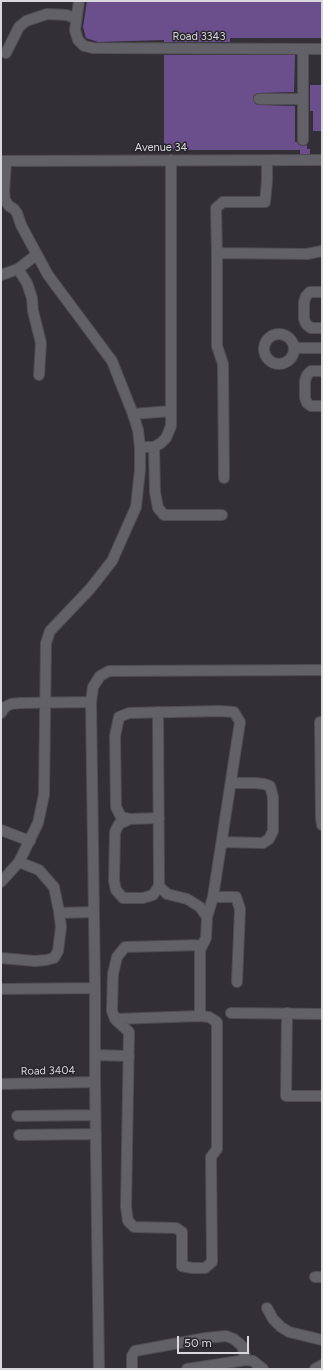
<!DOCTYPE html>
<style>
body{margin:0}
#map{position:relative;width:323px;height:1370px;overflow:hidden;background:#322f36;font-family:Figtree,sans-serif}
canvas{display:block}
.frame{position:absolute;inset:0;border:2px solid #d9d8dc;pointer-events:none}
.scale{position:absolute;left:177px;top:1336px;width:72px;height:18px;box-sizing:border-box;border:2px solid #d9d8dc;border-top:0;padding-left:5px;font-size:12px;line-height:14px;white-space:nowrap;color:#d9d8dc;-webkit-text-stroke:3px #28252c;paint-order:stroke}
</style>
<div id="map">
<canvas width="323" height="1370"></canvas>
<div class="frame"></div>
<div class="scale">50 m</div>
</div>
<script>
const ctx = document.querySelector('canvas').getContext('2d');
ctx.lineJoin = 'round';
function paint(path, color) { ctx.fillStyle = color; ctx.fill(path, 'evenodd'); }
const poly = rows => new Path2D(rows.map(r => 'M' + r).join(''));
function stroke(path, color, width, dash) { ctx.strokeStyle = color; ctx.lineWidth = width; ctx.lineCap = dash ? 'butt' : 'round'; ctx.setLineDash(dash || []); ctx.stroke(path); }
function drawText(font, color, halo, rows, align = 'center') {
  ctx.font = font + ' Figtree,sans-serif'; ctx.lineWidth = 3; ctx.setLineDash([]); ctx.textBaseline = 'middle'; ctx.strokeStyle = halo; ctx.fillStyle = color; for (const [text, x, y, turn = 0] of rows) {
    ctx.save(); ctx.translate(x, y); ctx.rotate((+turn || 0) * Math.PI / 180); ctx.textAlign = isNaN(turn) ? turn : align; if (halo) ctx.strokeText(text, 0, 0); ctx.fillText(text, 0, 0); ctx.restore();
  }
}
const building = poly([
 [87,1,322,1,322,38,230,38,230,42,164,42,164,40,98,42,86,38,83,27],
 [164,55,295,55,294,92,259,93,254,95,253,99,255,104,259,105,295,106,295,142,297,142,299,145,303,146,307,145,307,149,310,149,310,154,300,154,300,150,164,150],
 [310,85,322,85,322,131,313,131,313,111,310,111]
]);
const minor = poly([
 [79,1,75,30,78,40,84,46,93,48,322,49],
 [303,50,303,140],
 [6,53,19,27,26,21,47,14,67,15,76,19],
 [259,99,303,99],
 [1,161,322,160],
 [217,253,307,254,322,251],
 [18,269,27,283,32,298,33,311,41,343,39,375],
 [1,275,18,269,36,255],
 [322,292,310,292,306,296,304,302,304,319,306,324,311,328,322,328],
 '264 349a15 15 0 1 1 30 0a15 15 0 1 1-30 0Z',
 [294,348,322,348],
 [322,371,311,371,307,375,305,381,305,398,307,403,311,406,322,406],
 [133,414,171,411],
 [140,447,154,447,161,443,166,438,171,426,171,160],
 [154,447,155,492,158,508,164,515,222,515],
 [224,478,223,364,217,346,217,253,216,208,223,202,265,202,267,181,267,161],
 [1,713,5,707,11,704,20,703,91,702],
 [320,722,321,818,322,825],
 [159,818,130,819,121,817,116,807,115,736,119,717,129,713,220,711,234,712,240,722,213,897,207,917,206,938,200,950,200,1016],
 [130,819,119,824,115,832,114,881,116,890,123,898,143,898,153,895,159,886,158,712],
 [1,830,30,841],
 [222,842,263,843,269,839,273,831,273,797,270,786,264,784,255,783,231,783],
 [1,882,19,862,38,823,44,795,46,643,50,631,90,589,112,561,136,507,140,470,140,447,138,430,133,414,112,361,48,275,21,225,17,213,14,209,9,206,5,200,4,192,6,161],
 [159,886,167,894,187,899,200,907,207,917],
 [213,897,236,897,240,909,237,982],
 [60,913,94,912],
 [1,958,35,961,46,960,54,958,58,951,61,927,59,911,54,887,39,870,19,862],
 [1,989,95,988],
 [231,1013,322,1014],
 [287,1013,286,1096,322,1096],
 [115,1019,200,1016,209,1017,217,1022,217,1149,211,1157,212,1262,205,1268,192,1268,182,1266,182,1232,176,1228,134,1227,128,1221,126,1207,129,1032,115,1019,112,1011,113,974,117,957,125,947,202,945],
 [95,1055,129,1056],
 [1,1084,95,1082],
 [17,1116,95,1115],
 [19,1135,96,1134],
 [315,1277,322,1277],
 [267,1308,273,1319,281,1327,289,1332,322,1340],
 [99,1369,95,1082,95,988,91,702,93,687,100,676,109,671,322,670],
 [132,1369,132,1356,135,1351,206,1338,226,1336,234,1339,242,1346,246,1360],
 [187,1369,246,1360,253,1361,263,1369],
 [315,1369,322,1365]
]);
const streetNames = [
 ["Road 3343",199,37],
 ["Avenue 34",161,148],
 ["Road 3404",48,1071,-1]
];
paint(building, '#6b4f8d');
stroke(minor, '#4f4d52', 12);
stroke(minor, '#636168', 10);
drawText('11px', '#d9d8dc', '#28252c', streetNames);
</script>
